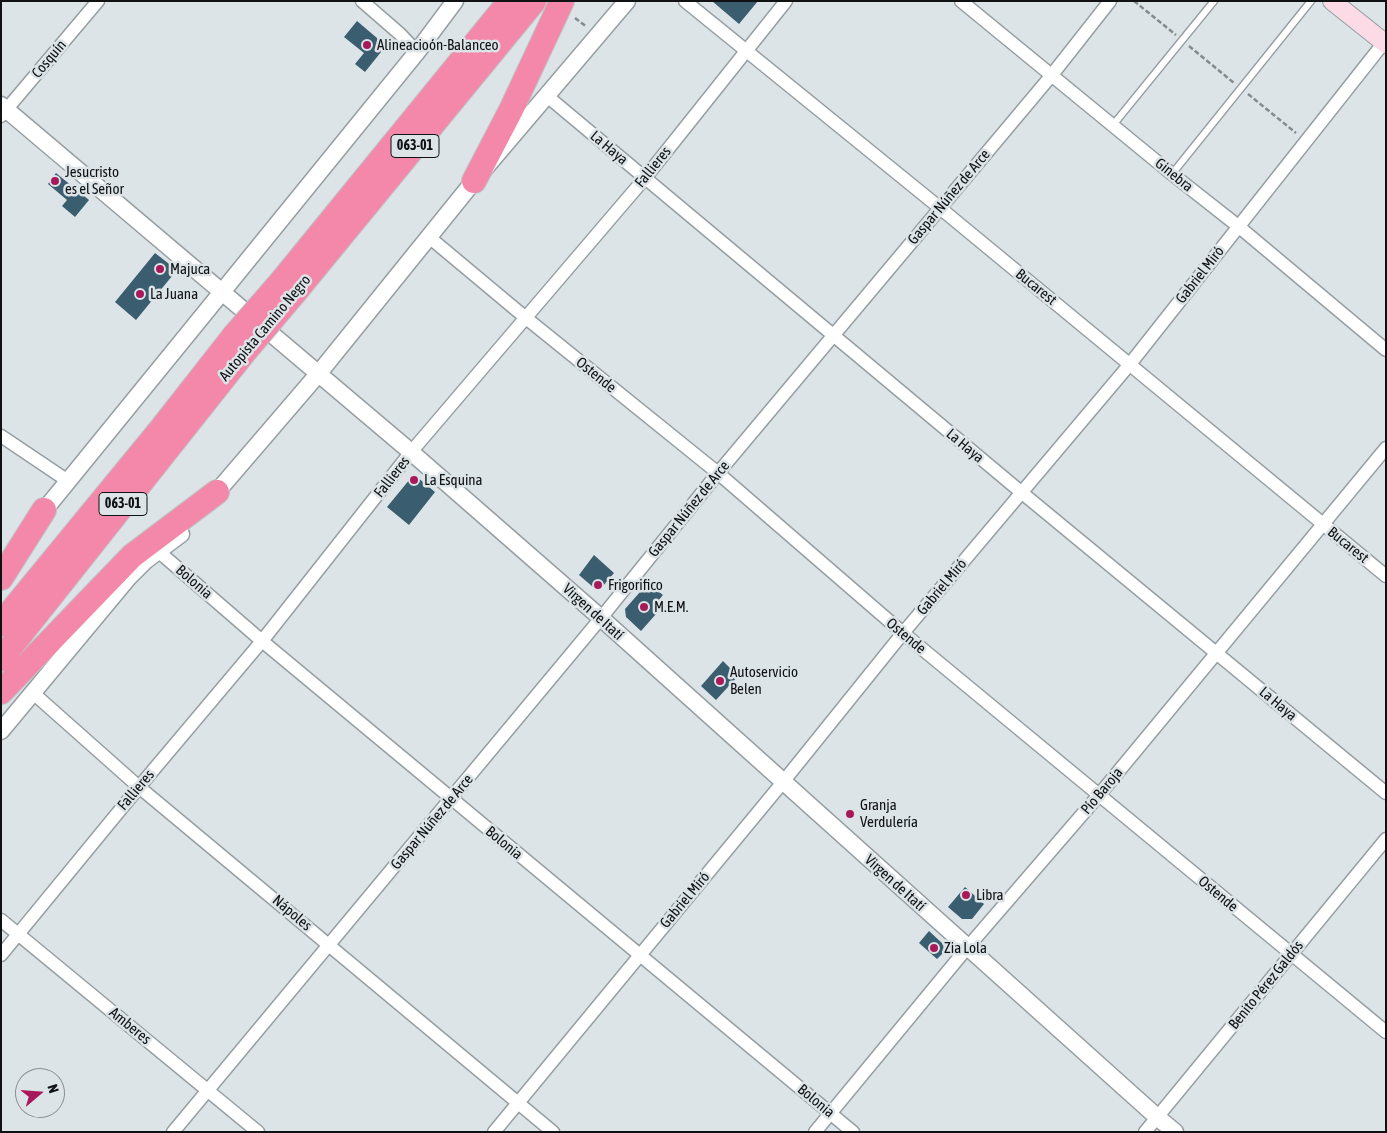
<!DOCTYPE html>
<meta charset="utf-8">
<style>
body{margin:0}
#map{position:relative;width:1387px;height:1133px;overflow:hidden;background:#dce4e8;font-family:"Asap Condensed",sans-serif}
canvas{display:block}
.frame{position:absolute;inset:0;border:2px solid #0f1113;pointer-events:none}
.north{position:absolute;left:15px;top:1068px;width:50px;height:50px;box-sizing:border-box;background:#dce4e8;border:1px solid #8a9093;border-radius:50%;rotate:72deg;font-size:14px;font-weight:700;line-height:20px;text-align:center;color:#0f1113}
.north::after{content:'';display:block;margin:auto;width:18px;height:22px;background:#a81959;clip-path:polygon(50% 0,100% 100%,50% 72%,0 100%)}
</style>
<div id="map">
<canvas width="1387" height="1133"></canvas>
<div class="frame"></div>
<div class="north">N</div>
</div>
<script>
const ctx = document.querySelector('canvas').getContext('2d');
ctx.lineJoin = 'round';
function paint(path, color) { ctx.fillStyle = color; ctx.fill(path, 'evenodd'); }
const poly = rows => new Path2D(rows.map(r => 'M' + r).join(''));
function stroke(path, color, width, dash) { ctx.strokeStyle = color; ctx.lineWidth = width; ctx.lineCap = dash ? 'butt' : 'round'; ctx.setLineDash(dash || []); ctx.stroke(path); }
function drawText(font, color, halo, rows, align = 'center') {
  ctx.font = font + ' "Asap Condensed",sans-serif'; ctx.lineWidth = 5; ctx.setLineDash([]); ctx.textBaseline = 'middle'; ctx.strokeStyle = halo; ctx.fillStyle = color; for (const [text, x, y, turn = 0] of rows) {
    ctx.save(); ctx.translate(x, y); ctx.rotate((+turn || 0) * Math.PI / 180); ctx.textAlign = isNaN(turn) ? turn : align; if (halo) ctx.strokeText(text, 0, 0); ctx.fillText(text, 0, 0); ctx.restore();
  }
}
const building = poly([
 [712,1,758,1,739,24],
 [357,21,377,38,381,52,365,72,355,64,364,53,344,37],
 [56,173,89,200,75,217,62,206,67,200,48,184],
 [155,253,177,270,136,320,115,302],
 [417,477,435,492,409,525,387,507,410,479],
 [594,555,614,573,603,586,593,587,579,575],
 [648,583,663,595,658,601,664,605,641,631,626,617,625,609],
 [723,661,738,676,716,700,701,686],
 [965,887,984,904,972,919,962,919,948,907],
 [929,931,943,944,944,952,937,959,919,943]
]);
const path = poly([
 [1134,1,1176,35],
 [575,18,587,27],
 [1189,46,1234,83],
 [1248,94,1296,133]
]);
const service = poly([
 [1113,125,1214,1],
 [1172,174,1311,1]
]);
const minor = poly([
 [362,1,400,34,417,52],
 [685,1,940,208,1386,576],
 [961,1,1172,174,1238,226,1386,350],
 [547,96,1021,492,1386,793],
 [1,116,98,1],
 [429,237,526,318,718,473,903,633,1386,1032],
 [1,436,68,481],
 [158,551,262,641,853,1132],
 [32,692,139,787,553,1132],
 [1,920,258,1132],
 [1,955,139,787,262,641,411,452,645,178,786,1],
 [173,1132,601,618,718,473,1051,76,1110,1],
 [494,1132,783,782,903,633,1130,364,1386,40],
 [815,1132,967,948,1099,795,1386,448],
 [1145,1132,1386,839]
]);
const tertiary = poly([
 [1,105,411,452,601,618,1157,1117,1175,1132],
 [210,500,319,373,474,181,627,1],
 [38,518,222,292,417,52,455,1],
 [1,731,129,577,145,561,181,534]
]);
const secondary = poly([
 [1332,1,1386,44]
]);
const motorway = poly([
 [474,181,511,110,562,1],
 [281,282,510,1],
 [296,291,534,1],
 [1,578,44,510],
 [1,624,161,429,234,336],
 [1,659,246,350],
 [1,692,132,556,217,492]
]);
const motorwayBridge = poly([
 [234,336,281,282],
 [246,350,296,291]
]);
const markers = [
 [367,45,5,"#a81959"],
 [55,181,5,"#a81959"],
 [160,269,5,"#a81959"],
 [140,294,5,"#a81959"],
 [414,480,5,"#a81959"],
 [598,585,5,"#a81959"],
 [644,607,5,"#a81959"],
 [720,681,5,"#a81959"],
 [850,814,5,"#a81959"],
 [966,895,5,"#a81959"],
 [934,948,5,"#a81959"]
];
const shields = [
 [415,146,48],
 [123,504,48]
];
const shieldNames = [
 ["063-01",415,146],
 ["063-01",123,504]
];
const poiNames = [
 ["Alineacioón-Balanceo",377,45],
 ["Jesucristo",65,172],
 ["es el Señor",65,189],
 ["Majuca",170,269],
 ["La Juana",150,294],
 ["La Esquina",424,480],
 ["Frigorifico",608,585],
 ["M.E.M.",654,607],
 ["Autoservicio",730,672],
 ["Belen",730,689],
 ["Granja",860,805],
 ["Verdulería",860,822],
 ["Libra",976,895],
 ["Zia Lola",944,948]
];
const streetNames = [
 ["Cosquín",49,59,-50],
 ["La Haya",609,148,40],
 ["Fallieres",653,167,-51],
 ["Ginebra",1174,175,39],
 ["Gaspar Núñez de Arce",949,197,-50],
 ["Gabriel Miró",1200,275,-52],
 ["Bucarest",1036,287,39],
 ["Autopista Camino Negro",265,328,-50],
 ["Ostende",596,375,39],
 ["La Haya",965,446,40],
 ["Fallieres",392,477,-52],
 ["Gaspar Núñez de Arce",689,509,-51],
 ["Bucarest",1348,545,39],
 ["Bolonia",194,582,41],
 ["Gabriel Miró",942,587,-50],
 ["Virgen de Itatí",593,612,42],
 ["Ostende",906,636,40],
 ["La Haya",1278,704,40],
 ["Fallieres",136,790,-50],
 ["Pío Baroja",1102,791,-50],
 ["Gaspar Núñez de Arce",432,822,-50],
 ["Bolonia",504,843,40],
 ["Virgen de Itatí",895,883,42],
 ["Ostende",1218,894,40],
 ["Gabriel Miró",685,900,-50],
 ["Nápoles",292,913,40],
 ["Benito Pérez Galdós",1266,985,-51],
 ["Amberes",130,1026,39],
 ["Bolonia",816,1101,40]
];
paint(building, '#3a5e6f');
stroke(service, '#969ea2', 9);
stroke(minor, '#969ea2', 15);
stroke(tertiary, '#969ea2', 19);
stroke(secondary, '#969ea2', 20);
stroke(motorway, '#c1c1c2', 26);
stroke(path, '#848a8d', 2.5, [5, 2.5]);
stroke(service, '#fff', 6);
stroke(minor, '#fff', 12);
stroke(tertiary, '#fff', 16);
stroke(secondary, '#fcdbe6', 18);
stroke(motorway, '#f488aa', 24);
stroke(motorwayBridge, '#c1c1c2', 26, []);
stroke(motorwayBridge, '#f488aa', 24);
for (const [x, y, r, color] of markers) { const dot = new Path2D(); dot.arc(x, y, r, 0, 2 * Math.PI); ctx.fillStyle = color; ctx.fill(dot); stroke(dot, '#dce4e8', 2); }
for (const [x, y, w] of shields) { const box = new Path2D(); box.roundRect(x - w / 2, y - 11.5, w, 23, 4); ctx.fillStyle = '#dce4e8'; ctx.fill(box); stroke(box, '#0f1113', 1); }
drawText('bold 14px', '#0f1113', null, shieldNames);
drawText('15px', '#0f1113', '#dce4e8', poiNames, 'left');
drawText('15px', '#0f1113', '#dce4e8', streetNames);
</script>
